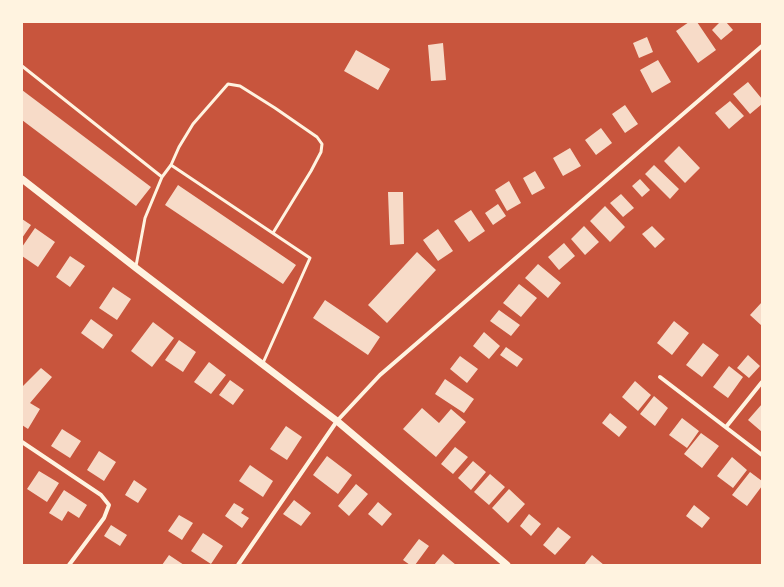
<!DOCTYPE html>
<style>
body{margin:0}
#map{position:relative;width:784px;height:587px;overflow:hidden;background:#c8553d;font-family:"IBM Plex Sans",sans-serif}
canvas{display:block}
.frame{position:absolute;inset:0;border:23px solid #fff3e0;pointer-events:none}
</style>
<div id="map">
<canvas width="784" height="587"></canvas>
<div class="frame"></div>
</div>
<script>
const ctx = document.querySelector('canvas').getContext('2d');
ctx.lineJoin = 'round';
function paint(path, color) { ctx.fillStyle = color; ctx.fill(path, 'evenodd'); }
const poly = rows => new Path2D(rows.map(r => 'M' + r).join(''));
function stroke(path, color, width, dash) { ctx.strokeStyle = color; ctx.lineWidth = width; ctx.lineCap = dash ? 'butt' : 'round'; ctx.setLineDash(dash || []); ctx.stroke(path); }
const building = poly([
 [689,22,697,22,716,50,698,63,676,31],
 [720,22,726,22,733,30,721,40,712,30],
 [647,37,653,52,639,58,633,43],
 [443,43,446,80,431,81,428,45],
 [356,50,390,69,378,90,344,71],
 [658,60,671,82,652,93,640,70],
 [748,82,762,99,762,104,750,114,733,94],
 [22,90,151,187,136,206,22,120],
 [730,101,744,116,729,129,715,113],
 [625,105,638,124,625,133,612,114],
 [601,128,612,143,596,155,585,140],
 [679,146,700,168,685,183,664,161],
 [570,148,581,166,563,176,553,158],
 [654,165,679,189,670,199,645,174],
 [535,171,545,188,532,195,523,178],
 [640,179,650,190,642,197,632,186],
 [509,181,521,203,507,211,495,190],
 [178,185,296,265,283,284,165,205],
 [388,192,403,192,404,244,390,245],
 [621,194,634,208,623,217,610,203],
 [498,204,506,216,493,225,485,213],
 [605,206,625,227,610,242,590,221],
 [471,210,485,231,469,242,454,221],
 [22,219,31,225,22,238],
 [584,226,599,242,585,255,571,239],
 [652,226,665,239,655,248,642,234],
 [35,228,55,242,38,267,22,256,22,247],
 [438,229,453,251,438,261,423,240],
 [564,243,575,256,559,270,548,257],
 [417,252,436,270,387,323,368,305],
 [70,256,85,266,70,287,56,277],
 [538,264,561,283,548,298,525,278],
 [519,284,537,298,521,317,503,303],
 [113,287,131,299,117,320,99,308],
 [325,300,380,337,368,355,313,318],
 [762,302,762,326,750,315],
 [499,310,520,325,511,336,490,321],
 [91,319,113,335,103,349,81,333],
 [674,321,689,333,672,355,657,343],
 [153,322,174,338,152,367,131,351],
 [484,332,500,346,489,359,473,346],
 [179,340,196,352,183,372,165,360],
 [703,343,719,355,702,377,686,365],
 [506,347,523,359,517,367,500,355],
 [748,355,760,366,749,378,737,368],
 [460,356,478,369,467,383,450,369],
 [209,362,226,375,211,394,194,382],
 [729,366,743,377,728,398,713,387],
 [41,368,52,377,30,403,40,409,28,429,22,425,22,387],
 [445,379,474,399,464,413,435,394],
 [230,380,244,390,233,405,219,395],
 [635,381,651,395,638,411,622,397],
 [654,396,668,408,655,426,640,414],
 [762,404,762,432,748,420],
 [422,408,439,423,451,409,466,422,436,457,403,429],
 [610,413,627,427,619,437,602,423],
 [682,418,699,431,687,448,669,435],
 [286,426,302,437,287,460,270,449],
 [62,429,81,441,70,458,51,446],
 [701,433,719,446,702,468,684,454],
 [455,447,468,457,453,474,441,464],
 [99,451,116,462,104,481,87,470],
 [327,456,352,475,338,494,313,475],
 [732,457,747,470,733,488,717,476],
 [473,461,486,472,471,490,458,478],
 [250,465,273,481,263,497,239,481],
 [39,471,59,483,47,502,27,489],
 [750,472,762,481,762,486,747,506,732,495],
 [490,474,505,487,489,505,474,492],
 [134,480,147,489,138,503,125,495],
 [356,484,368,494,349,516,338,506],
 [509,489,525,504,508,523,492,508],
 [64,490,87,505,79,518,68,511,62,521,49,513],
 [294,500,311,513,301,526,283,514],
 [378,502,392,514,382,526,368,514],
 [234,503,244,509,241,513,249,518,242,528,225,516],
 [694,505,710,518,702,528,686,516],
 [529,514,541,524,531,536,520,526],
 [179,515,193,523,182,540,168,531],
 [111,525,127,535,120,546,104,536],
 [558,527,571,537,555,555,543,545],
 [203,533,223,546,211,564,191,551],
 [419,539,429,546,415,565,410,565,403,560],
 [443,554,456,565,434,565],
 [169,555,184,565,162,565],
 [592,555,604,565,584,565]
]);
const service = poly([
 [22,66,162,177],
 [171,165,310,258,263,363],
 [136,266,145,218,162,177,171,165,179,147,193,124,228,84,240,86,275,108,317,137,322,144,321,152,311,171,273,233]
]);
const minor = poly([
 [660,377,762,455],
 [726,427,762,382],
 [22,442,101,495,109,505,104,518,69,565],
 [238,565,337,421,380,375,762,46]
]);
const tertiary = poly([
 [22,179,136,268,337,421,507,565]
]);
paint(building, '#f7dbc8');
stroke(service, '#fff3e0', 3);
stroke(minor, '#fff3e0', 4);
stroke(tertiary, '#fff3e0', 7);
</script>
